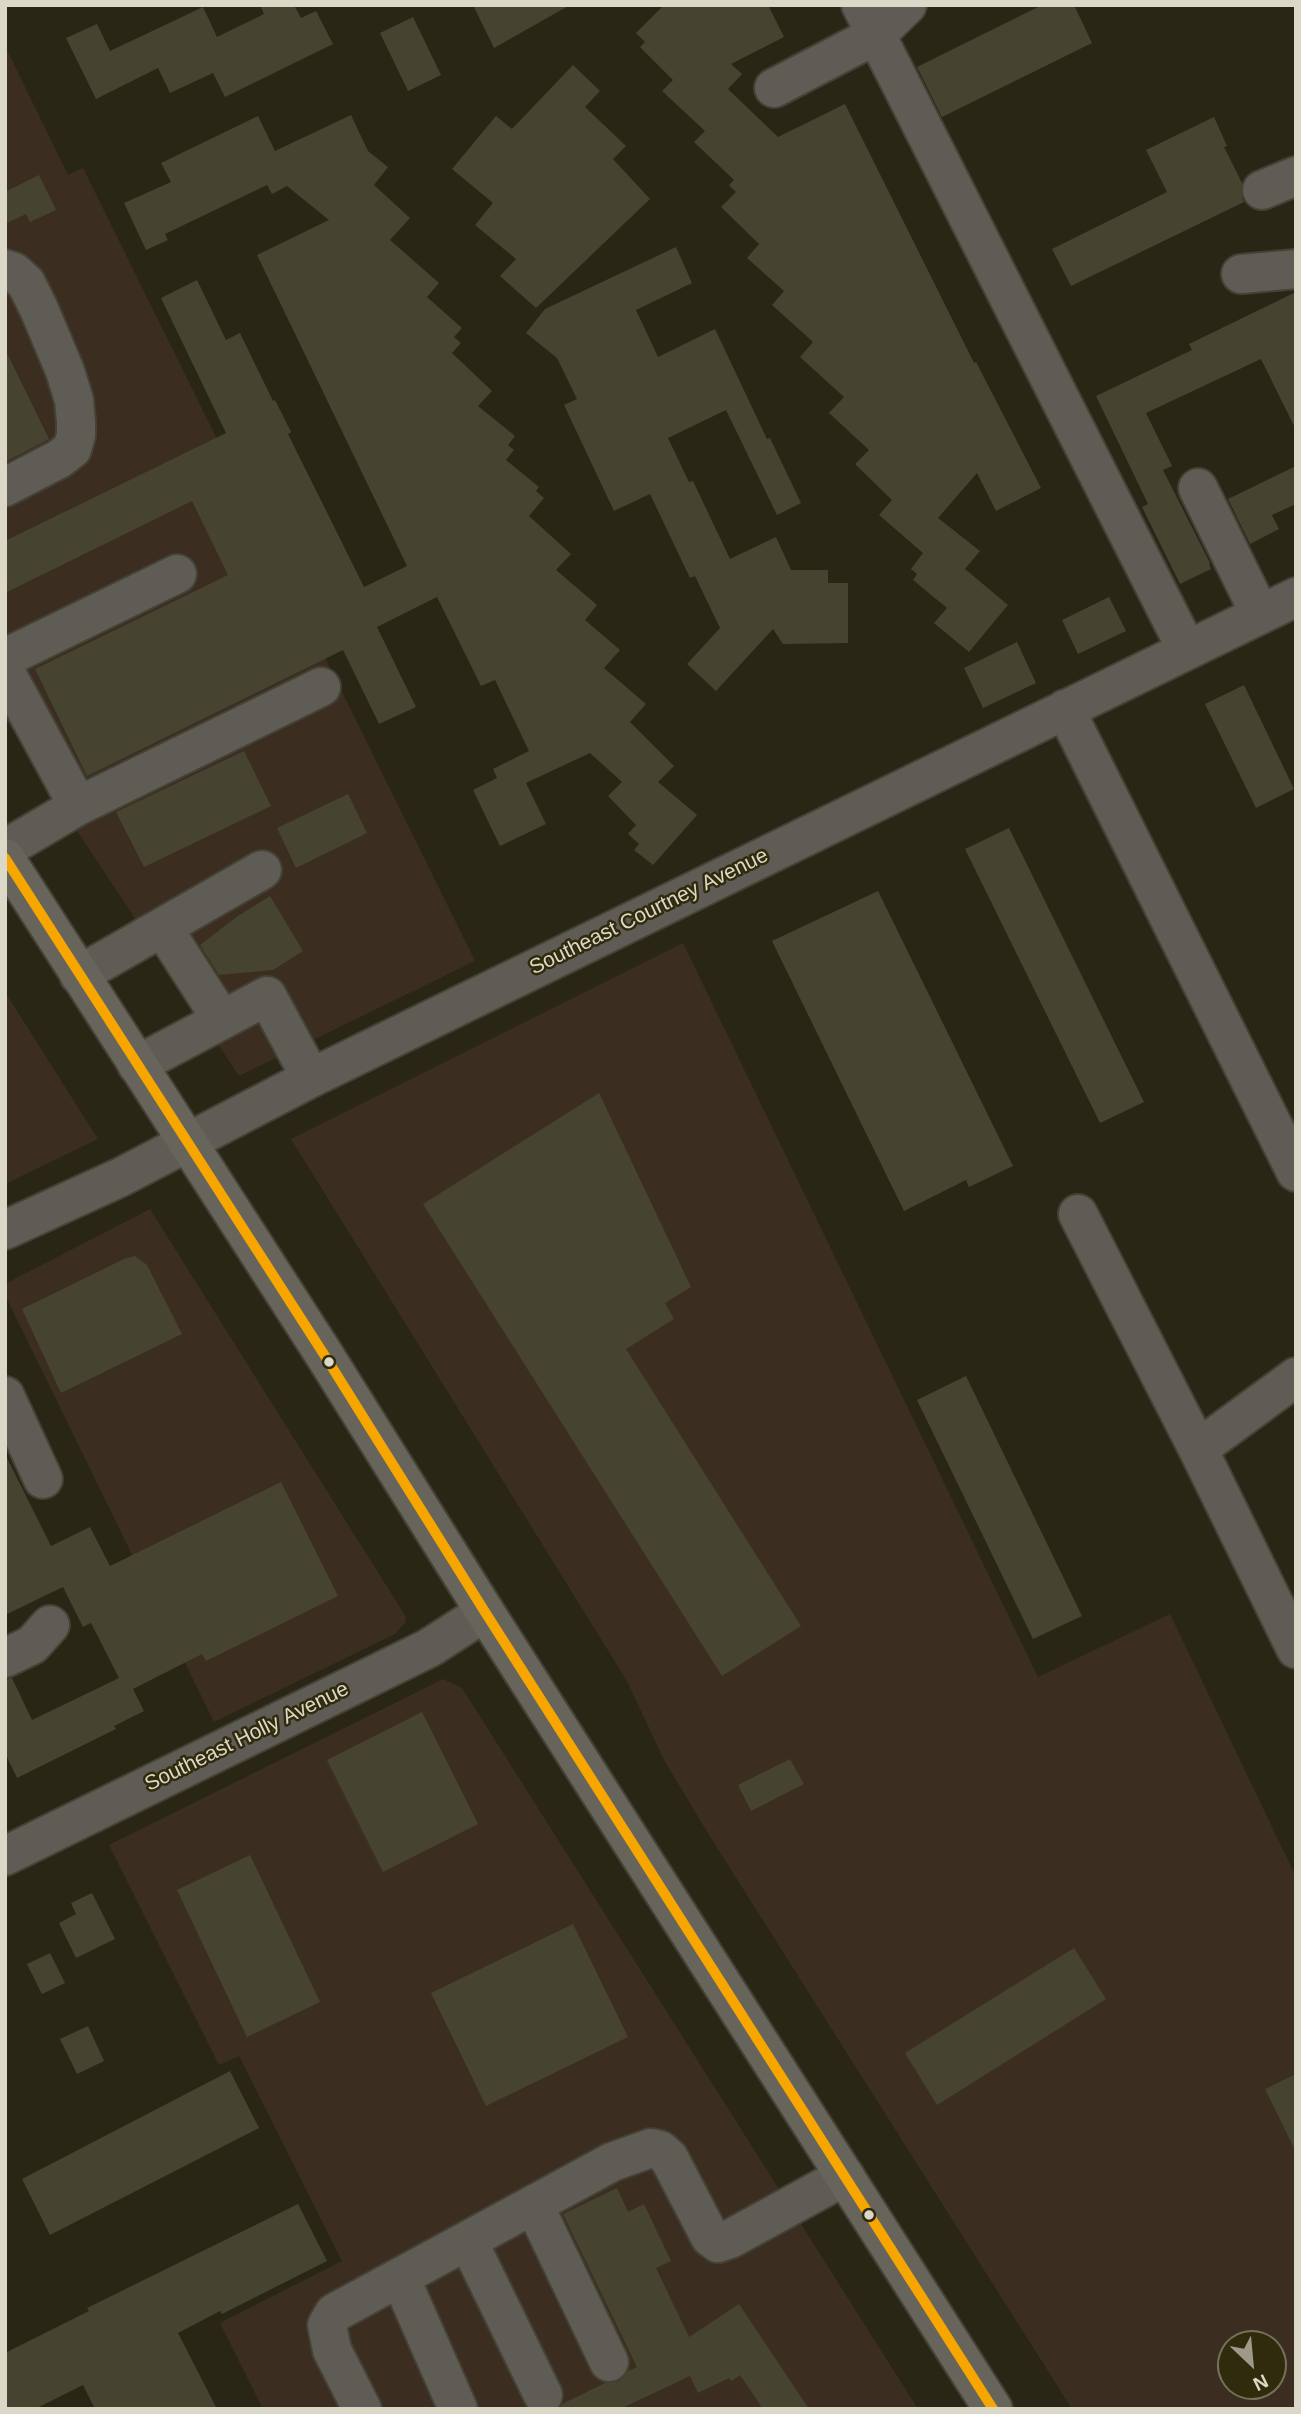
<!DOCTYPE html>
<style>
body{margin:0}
#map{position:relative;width:1301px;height:2414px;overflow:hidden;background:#292616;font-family:Arial,sans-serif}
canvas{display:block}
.frame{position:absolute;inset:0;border:7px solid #dbd8c7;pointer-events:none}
.north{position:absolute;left:1217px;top:2330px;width:70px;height:70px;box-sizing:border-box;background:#312b0e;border:2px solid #757058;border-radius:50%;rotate:154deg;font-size:19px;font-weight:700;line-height:28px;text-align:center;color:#dbd8c7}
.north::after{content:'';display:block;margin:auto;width:24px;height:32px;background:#9d9a89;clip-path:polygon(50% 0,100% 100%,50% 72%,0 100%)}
</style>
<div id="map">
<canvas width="1301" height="2414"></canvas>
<div class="frame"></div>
<div class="north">N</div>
</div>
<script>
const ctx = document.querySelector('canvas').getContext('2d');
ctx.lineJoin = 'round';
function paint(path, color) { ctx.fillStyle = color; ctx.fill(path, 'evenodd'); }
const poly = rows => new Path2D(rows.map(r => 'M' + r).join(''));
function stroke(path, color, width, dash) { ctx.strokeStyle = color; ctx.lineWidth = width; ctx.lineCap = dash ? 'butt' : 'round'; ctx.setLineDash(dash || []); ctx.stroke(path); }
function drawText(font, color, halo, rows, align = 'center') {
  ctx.font = font + ' Arial,sans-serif'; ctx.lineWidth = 5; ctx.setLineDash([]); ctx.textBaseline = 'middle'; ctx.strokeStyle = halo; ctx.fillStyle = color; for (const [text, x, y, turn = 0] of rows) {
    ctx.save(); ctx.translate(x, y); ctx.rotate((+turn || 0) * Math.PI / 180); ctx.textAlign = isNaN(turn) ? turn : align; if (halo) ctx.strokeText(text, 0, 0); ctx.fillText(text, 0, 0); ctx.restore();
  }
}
const commercial = poly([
 [5,46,68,175,83,168,475,961,239,1076,74,826,5,718],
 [683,943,1038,1677,1170,1614,1296,1877,1296,2409,1072,2409,709,1835,664,1760,627,1681,291,1139],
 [1231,2344,1273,2344,1273,2386,1231,2386],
 [5,992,98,1139,5,1184],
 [150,1209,406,1617,405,1623,395,1634,214,1722,5,1295,5,1284],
 [443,1679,462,1688,918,2409,263,2409,220,2323,342,2261,239,2056,219,2065,109,1845]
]);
const building = poly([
 [260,5,294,5,301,18,316,11,333,44,225,97,213,73,170,93,158,68,96,99,66,38,97,24,110,51,203,7,217,37,264,14],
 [473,5,570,5,494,48],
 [664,5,768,5,784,37,731,64,742,74,728,89,778,137,845,104,974,363,976,362,1041,488,996,511,977,473,938,518,980,551,965,569,1008,605,969,652,934,623,947,608,913,580,917,574,911,569,923,553,879,515,892,500,855,464,869,450,829,413,844,397,800,357,813,342,772,305,784,291,747,258,759,244,721,207,736,192,729,185,734,180,694,142,705,131,662,91,673,80,640,47,645,42,636,33],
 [1042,5,1074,5,1092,43,942,117,917,67],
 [413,17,441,75,408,91,380,33],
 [573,65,600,91,585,107,626,146,613,159,650,199,536,308,500,276,516,259,475,225,493,203,452,169,496,116,512,129],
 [351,115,368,151,388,167,374,185,410,218,390,240,439,283,427,297,462,328,454,337,461,343,452,353,492,391,478,406,515,436,508,445,514,450,506,460,539,487,536,491,544,498,529,516,571,554,556,570,597,605,585,620,620,650,604,668,646,704,630,722,674,766,658,782,697,815,653,865,634,850,639,844,628,834,636,825,608,796,622,782,590,753,526,783,546,824,500,846,473,790,497,778,493,769,529,751,495,680,481,686,437,597,377,627,416,707,379,724,343,650,87,776,35,669,228,575,192,501,5,593,5,541,226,433,161,298,197,280,226,340,240,333,273,401,275,400,291,432,288,434,364,587,407,566,257,255,329,220,287,186,272,194,267,185,165,234,168,240,146,250,124,203,171,182,161,163,258,116,275,151],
 [1214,117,1227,146,1224,147,1242,183,1242,198,1244,202,1071,286,1052,249,1167,192,1146,150],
 [39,175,56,210,30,222,26,214,5,224,5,192],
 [676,247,692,283,636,310,658,357,715,329,767,439,770,438,801,503,777,515,726,410,668,438,689,482,693,481,730,559,776,537,791,570,828,570,828,583,848,583,848,643,783,644,773,629,716,691,687,664,720,628,695,576,690,578,650,494,614,511,564,405,577,399,557,358,526,333,545,309],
 [1296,292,1296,430,1261,359,1146,413,1172,466,1163,470,1210,563,1209,564,1211,569,1180,584,1142,507,1148,504,1096,396,1192,350,1189,344],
 [5,349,49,439,5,462],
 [1296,466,1296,504,1272,515,1279,529,1250,544,1228,499],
 [1109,597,1126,631,1078,654,1062,620],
 [1017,642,1036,683,983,708,964,668],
 [1244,685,1294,789,1256,808,1205,704],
 [244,751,271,806,144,867,116,812],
 [348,794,367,833,296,868,277,828],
 [1009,828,1144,1102,1100,1123,965,849],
 [878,891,1013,1166,969,1187,966,1180,904,1211,772,941],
 [270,896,303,951,273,970,219,975,200,945,238,916],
 [599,1093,691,1287,665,1303,674,1319,626,1349,801,1626,722,1676,423,1204],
 [135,1256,147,1265,182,1334,61,1393,22,1309,124,1259],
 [966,1376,1082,1616,1033,1639,917,1400],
 [5,1454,51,1546,90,1527,110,1566,281,1482,338,1596,206,1661,202,1654,133,1689,144,1711,114,1726,116,1729,17,1778,5,1753,5,1680,12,1678,32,1720,119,1678,91,1623,83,1627,63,1587,5,1615],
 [422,1712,478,1824,383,1872,327,1760],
 [790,1759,804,1784,751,1811,738,1785],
 [250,1855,320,2002,247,2037,177,1890],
 [92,1893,115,1939,76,1958,59,1923,76,1914,71,1903],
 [573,1924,628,2037,486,2106,431,1993],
 [1074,1948,1106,1999,937,2105,905,2053],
 [50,1953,65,1983,42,1994,27,1964],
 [88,2026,104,2061,77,2074,60,2039],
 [230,2071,259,2128,50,2235,22,2179],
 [1296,2074,1296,2152,1265,2089],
 [617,2188,628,2212,644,2204,671,2261,656,2268,689,2337,739,2304,809,2409,763,2409,740,2375,732,2381,729,2378,698,2393,690,2376,620,2409,560,2409,562,2404,605,2383,619,2381,628,2371,637,2367,563,2214],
 [298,2204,327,2261,222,2314,220,2311,178,2333,217,2409,95,2409,83,2385,35,2409,5,2409,5,2353,89,2311,87,2308]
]);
const minor = poly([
 [861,5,1187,650],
 [774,88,876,35,907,5],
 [1262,190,1296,176],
 [5,269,14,272,26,283,39,309,65,371,74,400,76,422,76,435,72,449,59,459,5,487],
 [1241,274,1296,269],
 [1198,488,1260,614],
 [5,658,177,574],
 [5,671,78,806,5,849],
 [1065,709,1296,1172],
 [78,806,321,687],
 [163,928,222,1020],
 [79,975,262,870],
 [137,1065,267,996,311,1078],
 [1078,1214,1198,1449,1296,1649],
 [5,1230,121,1177,311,1078,1296,597],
 [5,1396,43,1479],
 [1198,1449,1296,1377],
 [5,1658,32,1645,50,1625],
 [5,1856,429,1648,485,1612],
 [534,2205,609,2362],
 [468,2241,543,2395],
 [400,2277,458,2409],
 [362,2409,332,2350,327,2325,334,2313,612,2162,651,2148,660,2150,669,2158,710,2237,718,2243,730,2239,845,2176]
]);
const major = poly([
 [5,858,325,1356,485,1612,993,2409]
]);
const bus1 = poly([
 [5,858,325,1356,485,1612,993,2409]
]);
const markers = [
 [329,1362,6,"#dbd8c7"],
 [869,2215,6,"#dbd8c7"]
];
const streetNames = [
 ["Southeast Courtney Avenue",649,912,-26],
 ["Southeast Holly Avenue",247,1737,-26]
];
paint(commercial, '#3b2e21');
paint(building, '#474331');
stroke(minor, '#444234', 42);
stroke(major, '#444234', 42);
stroke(minor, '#5f5c56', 38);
stroke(major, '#67645c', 38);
stroke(bus1, '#f7a600', 10);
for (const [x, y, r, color] of markers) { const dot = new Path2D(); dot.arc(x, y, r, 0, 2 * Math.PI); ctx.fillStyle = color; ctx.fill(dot); stroke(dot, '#312b0e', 2.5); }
drawText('21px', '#dbd8c7', '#312b0e', streetNames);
</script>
